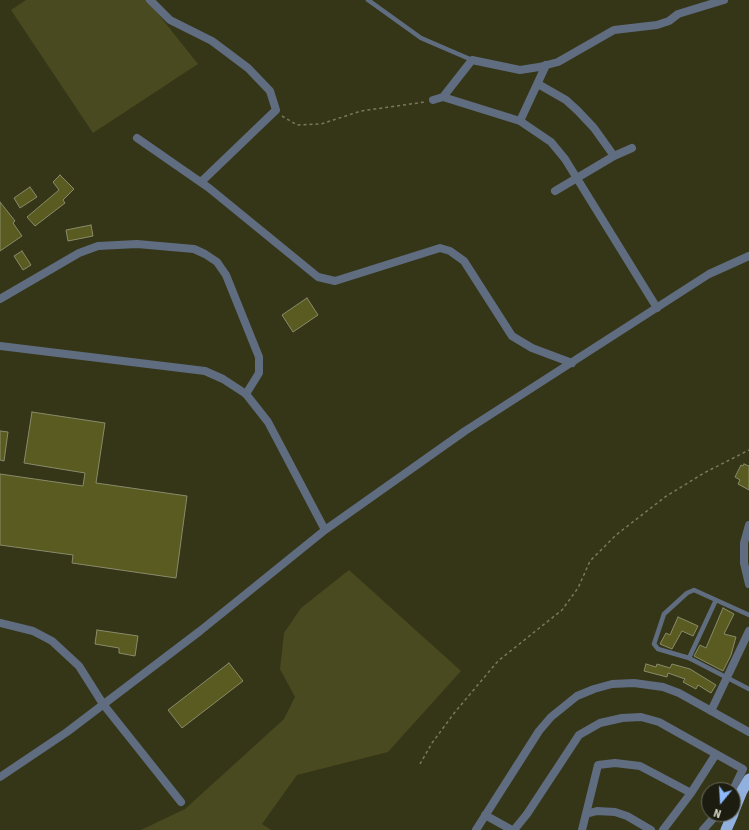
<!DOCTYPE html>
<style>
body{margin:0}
#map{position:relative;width:749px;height:830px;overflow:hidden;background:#353618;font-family:"Source Sans 3",sans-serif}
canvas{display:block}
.north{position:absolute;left:701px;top:782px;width:40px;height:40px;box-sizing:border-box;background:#1c1d10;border:1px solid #676859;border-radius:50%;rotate:198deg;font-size:11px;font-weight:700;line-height:16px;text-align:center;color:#d7d9c7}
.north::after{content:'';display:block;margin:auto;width:14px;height:18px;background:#8db9fc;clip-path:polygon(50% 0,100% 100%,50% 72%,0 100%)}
</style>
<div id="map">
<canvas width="749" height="830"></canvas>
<div class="north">N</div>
</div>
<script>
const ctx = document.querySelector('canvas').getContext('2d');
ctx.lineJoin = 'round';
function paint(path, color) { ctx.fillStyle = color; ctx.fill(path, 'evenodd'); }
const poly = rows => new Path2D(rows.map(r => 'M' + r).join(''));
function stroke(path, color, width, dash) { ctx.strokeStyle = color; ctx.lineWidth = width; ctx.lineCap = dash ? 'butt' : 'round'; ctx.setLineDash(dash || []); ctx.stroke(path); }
const green = poly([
 [26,0,147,0,198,64,93,133,11,10],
 [349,570,461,671,388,752,297,775,262,824,271,830,141,830,185,809,284,719,295,697,280,669,284,633,301,608]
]);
const building = poly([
 [60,175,74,189,63,200,65,203,35,226,27,217,59,190,53,182,60,175],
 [30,187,37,197,20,208,14,198,30,187],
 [0,202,15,221,13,223,22,236,0,251,0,202],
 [91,225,93,236,68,241,66,230,91,225],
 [22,251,31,265,23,270,14,256,22,251],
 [307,298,318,315,293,332,282,315,307,298],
 [32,412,105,423,96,483,187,496,176,578,72,563,73,555,0,545,0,474,83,486,85,473,24,463,32,412],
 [0,431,8,432,4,461,0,460,0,431],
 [744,464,749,466,749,490,738,484,740,480,735,477,741,465,743,466,744,464],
 [723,608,734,614,724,634,736,637,731,655,723,671,694,656,700,645,706,648,723,608],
 [678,617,698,626,693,636,682,631,672,649,660,644,666,633,670,635,678,617],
 [97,630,138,636,135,656,119,653,119,648,95,644,97,630],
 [229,663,243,681,182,728,168,710,229,663],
 [646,664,656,667,657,664,670,668,672,664,690,669,716,685,711,693,698,685,696,689,683,682,685,679,668,673,667,677,644,671,646,664]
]);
const path = poly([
 [282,116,297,125,321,124,361,111,425,102],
 [420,764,432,743,455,712,498,661,562,610,578,588,590,561,616,535,665,497,704,473,749,450]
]);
const service = poly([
 [368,0,421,38,472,60],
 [749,615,694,590,687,593,664,614,654,644,658,649,689,658,749,689],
 [689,658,716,600]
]);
const minor = poly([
 [150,0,170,20,212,41,248,68,270,91,276,110,201,182],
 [538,84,566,100,578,111,594,128,614,156,555,191],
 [443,97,520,121,551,142,565,159,657,308],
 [433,100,443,97,472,60,520,70,539,67,558,62,614,30,657,25,669,21,678,14,724,0],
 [520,121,546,65],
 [137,138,209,188,318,277,335,281,440,248,450,251,464,261,512,336,532,348,572,363],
 [614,156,632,148],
 [0,299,79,253,98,246,137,244,194,249,205,254,217,262,226,275,259,357,259,373,246,394],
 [749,525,744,543,744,563,749,584],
 [103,704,181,802],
 [711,711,749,631],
 [716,754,743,769,733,790],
 [586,814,597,811,615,812,627,816,651,830],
 [485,815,512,830],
 [514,830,527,814,579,735,600,723,622,718,641,717,659,722,716,754,691,793],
 [582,830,598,765,615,763,640,766,691,793,663,830],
 [703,830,717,814]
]);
const tertiary = poly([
 [0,346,205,371,223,379,246,394,268,422,325,530],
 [0,623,33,631,52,641,79,666,103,704],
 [0,777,67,732,200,631,325,530,465,431,709,274,749,256],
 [476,830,539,731,551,717,577,696,594,689,612,684,634,683,663,687,679,693,749,732]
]);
const trunk = poly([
 [733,813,742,791,749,779],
 [726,830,733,814]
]);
paint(green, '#494a1f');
paint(building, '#595b20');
stroke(building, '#898b6a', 1);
stroke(path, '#787960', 1.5, [3, 3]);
stroke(service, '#606d81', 4.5);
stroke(minor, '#606d81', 8);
stroke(tertiary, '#606d81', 8);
stroke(trunk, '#92b0dd', 11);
</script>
